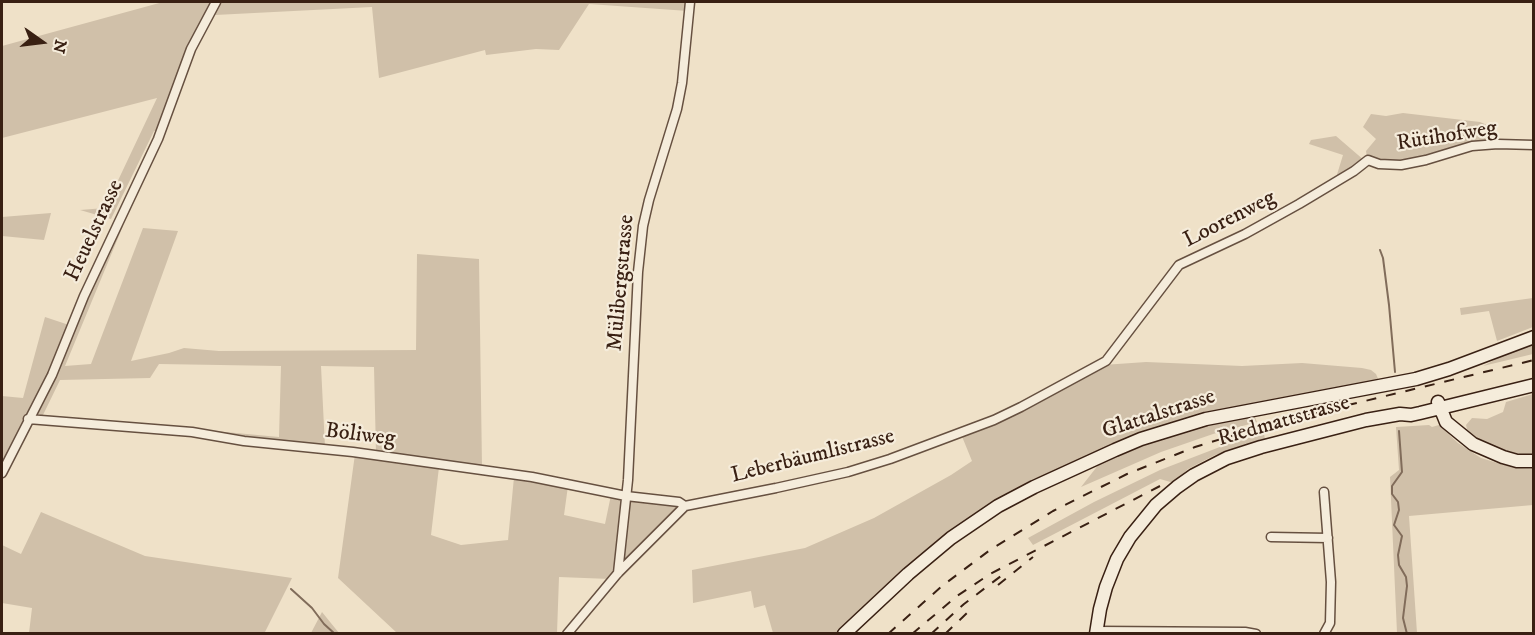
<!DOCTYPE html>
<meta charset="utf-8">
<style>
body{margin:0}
#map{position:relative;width:1535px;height:635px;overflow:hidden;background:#efe1c8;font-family:"IM FELL DW Pica",serif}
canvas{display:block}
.frame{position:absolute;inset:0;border:3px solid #392013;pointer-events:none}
.north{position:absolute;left:12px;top:12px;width:60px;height:60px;-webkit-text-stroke:4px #f5ecdb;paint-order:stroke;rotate:104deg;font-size:16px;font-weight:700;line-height:24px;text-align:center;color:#392013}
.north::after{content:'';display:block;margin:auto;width:21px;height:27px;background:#392013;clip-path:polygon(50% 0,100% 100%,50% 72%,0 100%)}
</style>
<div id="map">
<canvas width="1535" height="635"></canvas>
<div class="frame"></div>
<div class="north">N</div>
</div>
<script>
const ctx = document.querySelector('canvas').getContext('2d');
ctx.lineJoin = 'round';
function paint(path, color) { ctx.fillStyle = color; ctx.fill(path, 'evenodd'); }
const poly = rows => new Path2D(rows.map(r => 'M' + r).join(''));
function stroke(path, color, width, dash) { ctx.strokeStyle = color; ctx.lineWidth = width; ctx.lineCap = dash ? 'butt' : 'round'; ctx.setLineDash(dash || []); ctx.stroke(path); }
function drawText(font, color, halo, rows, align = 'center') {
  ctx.font = font + ' "IM FELL DW Pica",serif'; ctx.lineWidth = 4.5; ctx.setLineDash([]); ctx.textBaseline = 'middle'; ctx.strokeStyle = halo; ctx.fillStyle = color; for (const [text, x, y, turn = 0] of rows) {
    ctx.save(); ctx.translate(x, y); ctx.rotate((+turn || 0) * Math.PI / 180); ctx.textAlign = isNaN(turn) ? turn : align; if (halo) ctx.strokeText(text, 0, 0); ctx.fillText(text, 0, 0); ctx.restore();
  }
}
const green = poly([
 [163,2,214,2,159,132,154,131,111,219,80,210,105,208,157,98,2,138,2,46],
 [219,2,688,2,688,11,589,4,559,50,536,49,486,55,485,50,379,78,372,7,215,15],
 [1403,113,1480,122,1487,125,1491,131,1494,142,1401,164,1380,163,1367,157,1366,151,1376,139,1363,127,1371,114,1386,116],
 [1336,136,1365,161,1335,181,1343,155,1309,144,1311,140],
 [51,213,44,240,2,236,2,217],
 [119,226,123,226,65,366,91,364,143,228,178,231,131,361,169,353,184,348,219,351,416,350,417,254,479,259,482,467,376,453,374,367,321,366,325,447,32,418],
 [159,364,281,366,279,437,43,415,60,380,150,378],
 [1533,298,1533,327,1497,341,1489,311,1461,315,1460,308],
 [45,317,69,325,49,374,2,465,2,396,23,398],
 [1533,344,1533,354,1483,366,1500,357],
 [1146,362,1242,366,1302,363,1362,368,1371,370,1376,374,1379,381,1357,386,1353,384,1249,404,1204,416,1033,479,991,503,992,505,900,576,838,633,773,633,765,605,754,608,751,591,693,603,692,570,805,548,874,518,951,475,972,461,961,434,1103,365],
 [1533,394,1533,455,1528,456,1496,448,1468,433,1466,425,1472,418,1487,419,1503,412,1506,402],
 [1254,415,1257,422,1213,434,1161,452,1081,487,1099,464,1148,444,1202,425],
 [1429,425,1432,427,1439,425,1458,443,1481,458,1514,468,1533,469,1533,505,1409,516,1417,633,1397,633,1390,477,1399,470,1396,427],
 [1264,433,1265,440,1215,455,1188,469,1174,483,1160,479,1033,545,1028,538,1094,502,1160,470,1225,445],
 [355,454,439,467,431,535,461,545,508,540,514,477,568,486,564,515,605,524,611,495,683,506,610,579,559,577,557,633,397,633,338,578],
 [41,512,145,556,292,578,265,632,267,633,29,633,32,608,2,603,2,545,21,554],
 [322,612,339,633,311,633]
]);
const stream = poly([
 [1380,250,1383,258,1389,305,1395,372],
 [1399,431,1402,472,1392,486,1392,494,1398,502,1399,510,1394,525,1402,536,1398,555,1399,565,1406,577,1407,586,1403,618,1407,634],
 [291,589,312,608,324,624,335,634]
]);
const street = poly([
 [28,419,192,432,244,441,353,452,532,477,626,496,679,502,685,506],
 [2,473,52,375,84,296,158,139,191,49,216,2],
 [1271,537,1328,538],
 [618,573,628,480,638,272,643,226,649,200,677,109,682,83,690,2],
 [1096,631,1245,632,1256,634],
 [567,634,618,573,685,506,776,488,848,472,890,459,994,420,1021,407,1106,361,1179,265,1245,234,1299,204,1354,171,1368,160,1379,164,1401,165,1426,160,1472,146,1498,144,1534,145],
 [1324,634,1330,623,1331,582,1324,492]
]);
const secondary = poly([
 [1438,402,1446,422,1473,444,1503,457,1517,461,1534,461],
 [844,634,908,574,951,538,998,506,1034,487,1115,450,1141,439,1206,419,1416,379,1449,369,1534,337],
 [1096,634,1100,609,1106,587,1117,559,1130,537,1156,505,1177,487,1194,475,1227,458,1261,447,1366,420,1400,414,1411,415,1420,413,1534,385]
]);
const rail = poly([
 [998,585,1033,557],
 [888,634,942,586,990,550,1053,511,1127,474,1195,447,1270,424,1534,360],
 [912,634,957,596,990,574,1160,486],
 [931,634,964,604,1001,576],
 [945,634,967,613]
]);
const streetNames = [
 ["Rütihofweg",1447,137,-9],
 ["Loorenweg",1230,220,-27],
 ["Heuelstrasse",95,231,-65],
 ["Mülibergstrasse",622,283,-85],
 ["Glattalstrasse",1159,415,-18],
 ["Riedmattstrasse",1284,422,-16],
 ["Böliweg",360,436,7],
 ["Leberbäumlistrasse",813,457,-14]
];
paint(green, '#d0c0a9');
stroke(stream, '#816c5a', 2);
stroke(street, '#665040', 11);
stroke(secondary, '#392013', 15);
stroke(street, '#f5ecdb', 8);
stroke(secondary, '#f5ecdb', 12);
stroke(rail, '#392013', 2, [10, 10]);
drawText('22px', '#392013', '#f5ecdb', streetNames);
</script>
